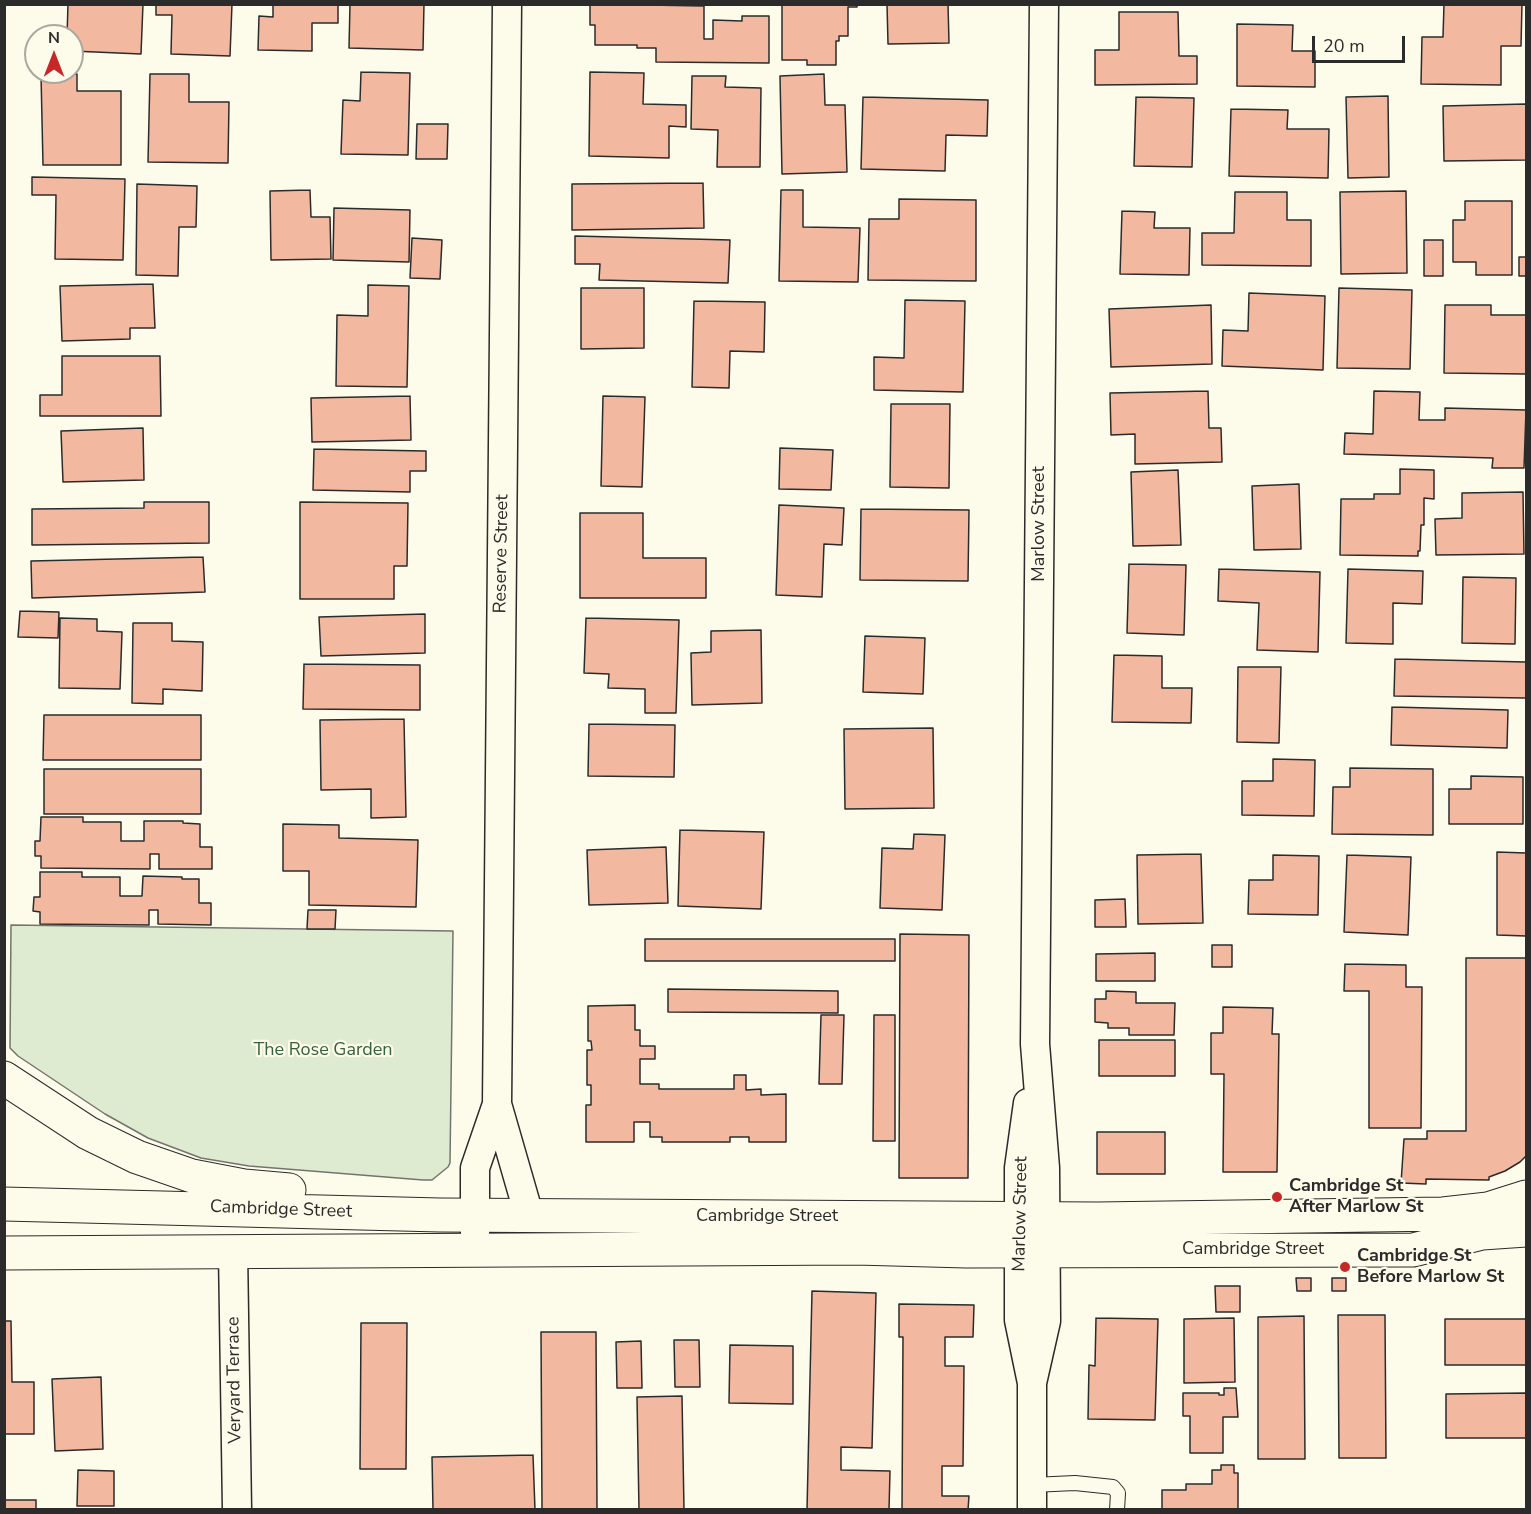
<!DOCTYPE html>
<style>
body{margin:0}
#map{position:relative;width:1531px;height:1514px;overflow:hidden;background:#fdfbea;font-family:"Nunito Sans",sans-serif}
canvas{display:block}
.frame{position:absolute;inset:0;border:6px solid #2b2b2b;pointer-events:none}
.north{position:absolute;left:24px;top:24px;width:60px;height:60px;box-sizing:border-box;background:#fdfbea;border:2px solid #a9a89e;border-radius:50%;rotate:0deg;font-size:16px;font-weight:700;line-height:24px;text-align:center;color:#2b2b2b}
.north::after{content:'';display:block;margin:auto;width:21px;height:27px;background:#c62828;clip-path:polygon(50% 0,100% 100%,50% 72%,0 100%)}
.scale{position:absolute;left:1312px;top:36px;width:93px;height:27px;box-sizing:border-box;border:3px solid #2b2b2b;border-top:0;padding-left:8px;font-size:18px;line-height:21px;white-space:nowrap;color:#2b2b2b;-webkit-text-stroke:4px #fdfbea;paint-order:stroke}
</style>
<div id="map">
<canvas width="1531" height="1514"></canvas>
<div class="frame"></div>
<div class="north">N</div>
<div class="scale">20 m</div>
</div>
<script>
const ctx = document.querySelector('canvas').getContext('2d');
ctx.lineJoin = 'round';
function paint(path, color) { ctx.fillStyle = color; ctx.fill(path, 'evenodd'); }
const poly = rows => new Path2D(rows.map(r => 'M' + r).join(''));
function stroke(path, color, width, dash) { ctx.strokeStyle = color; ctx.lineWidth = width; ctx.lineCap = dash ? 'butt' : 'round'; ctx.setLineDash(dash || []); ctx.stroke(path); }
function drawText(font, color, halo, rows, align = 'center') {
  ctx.font = font + ' "Nunito Sans",sans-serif'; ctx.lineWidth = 4.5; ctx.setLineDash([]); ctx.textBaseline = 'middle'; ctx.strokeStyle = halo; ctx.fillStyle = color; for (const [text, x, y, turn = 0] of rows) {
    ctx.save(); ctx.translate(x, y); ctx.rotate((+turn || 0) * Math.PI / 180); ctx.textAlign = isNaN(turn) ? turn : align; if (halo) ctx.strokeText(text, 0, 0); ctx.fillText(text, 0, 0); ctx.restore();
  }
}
const green = poly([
 [11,925,453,931,450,1163,448,1167,432,1180,423,1180,249,1166,201,1158,148,1138,105,1114,18,1056,10,1048,11,925]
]);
const building = poly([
 [68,4,143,4,141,54,72,51,72,36,67,36,68,4],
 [156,4,232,4,230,56,171,54,172,15,156,15,156,4],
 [273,4,338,4,338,23,312,23,312,51,258,50,259,16,273,17,273,4],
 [350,4,424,4,423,50,349,48,350,4],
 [590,4,704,6,704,39,713,39,713,20,742,21,742,16,769,16,769,63,656,62,656,48,637,48,637,45,595,45,595,25,590,25,590,4],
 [782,4,857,4,857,7,848,7,848,36,839,36,839,41,836,41,836,65,807,65,807,60,782,60,782,4],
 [887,4,948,4,949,43,888,44,887,4],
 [1444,4,1522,4,1521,46,1501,46,1501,85,1421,84,1422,37,1443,37,1444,4],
 [1119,12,1178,12,1179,56,1197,56,1197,84,1095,85,1095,50,1119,50,1119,12],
 [1237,24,1293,25,1292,51,1315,51,1315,87,1237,86,1237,24],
 [361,72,410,73,408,155,341,154,343,100,360,101,361,72],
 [590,72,644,73,643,104,686,105,686,127,669,126,669,158,589,156,590,72],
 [77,74,77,91,121,91,121,165,43,165,41,75,77,74],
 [150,74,189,74,189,102,229,102,228,163,148,162,150,74],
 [824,74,825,105,845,105,847,172,782,174,780,76,824,74],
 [692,76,726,76,725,87,761,88,760,167,717,167,718,130,691,129,692,76],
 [1388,96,1389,177,1348,178,1346,97,1388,96],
 [863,97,988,100,987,136,946,135,945,171,861,169,863,97],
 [1136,97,1194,98,1192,167,1134,166,1136,97],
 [1526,104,1526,160,1444,161,1443,106,1526,104],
 [1231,109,1288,110,1287,129,1329,129,1328,178,1229,176,1231,109],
 [417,124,448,124,447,159,416,159,417,124],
 [32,177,125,179,123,260,55,259,56,195,32,195,32,177],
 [703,183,704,228,572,230,572,184,703,183],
 [137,184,197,186,196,227,179,227,178,276,136,275,137,184],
 [310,190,311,217,330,217,331,259,271,260,270,191,310,190],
 [781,190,803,190,803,227,860,228,858,282,779,281,781,190],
 [1406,191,1407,273,1341,274,1340,192,1406,191],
 [1235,192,1287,192,1287,220,1311,220,1311,266,1202,265,1202,233,1234,233,1235,192],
 [899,199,976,200,976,281,868,280,869,219,899,219,899,199],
 [1465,201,1512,201,1512,275,1476,275,1476,262,1453,262,1453,220,1465,220,1465,201],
 [334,208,410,210,409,262,333,260,334,208],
 [1122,211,1155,212,1154,228,1190,228,1189,275,1120,274,1122,211],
 [575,236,730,240,728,283,599,280,600,264,575,264,575,236],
 [412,238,442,240,440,279,410,278,412,238],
 [1424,240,1443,240,1443,276,1424,276,1424,240],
 [1519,257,1526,257,1526,276,1519,276,1519,257],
 [153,284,155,328,130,328,130,339,62,341,60,286,153,284],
 [368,285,409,286,407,387,336,386,337,315,368,316,368,285],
 [581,288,644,288,644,348,581,349,581,288],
 [1339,288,1412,290,1410,369,1337,368,1339,288],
 [1249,293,1325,296,1323,370,1222,366,1223,330,1248,331,1249,293],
 [905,300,965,301,963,392,874,390,874,357,904,358,905,300],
 [694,301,765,302,764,352,730,351,729,388,692,387,694,301],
 [1211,305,1212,364,1111,367,1109,309,1211,305],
 [1445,305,1491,305,1491,315,1526,315,1526,374,1444,373,1445,305],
 [62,356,160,356,161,416,40,416,40,395,62,395,62,356],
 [1208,391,1209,428,1221,428,1222,462,1135,464,1135,434,1111,435,1110,393,1208,391],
 [1374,391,1420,392,1419,420,1445,420,1445,408,1526,410,1524,468,1492,468,1493,458,1344,454,1345,433,1373,434,1374,391],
 [410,396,411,440,312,442,311,398,410,396],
 [603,396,645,397,642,487,601,486,603,396],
 [891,404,950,404,949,488,890,487,891,404],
 [143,428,144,480,63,482,61,431,143,428],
 [780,448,833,450,831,490,779,489,780,448],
 [314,449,426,451,426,471,410,471,410,492,313,490,314,449],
 [1400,469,1434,470,1434,499,1424,498,1424,525,1421,525,1420,551,1418,551,1418,556,1340,555,1341,499,1374,499,1374,494,1400,494,1400,469],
 [1178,470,1181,545,1133,546,1131,472,1178,470],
 [1299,484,1301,549,1254,550,1252,486,1299,484],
 [1523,492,1524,554,1436,555,1435,519,1462,518,1462,493,1523,492],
 [144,502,209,502,209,543,32,545,32,509,144,508,144,502],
 [300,502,408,503,407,566,394,566,394,599,300,599,300,502],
 [779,505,844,508,842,545,824,544,822,597,776,595,779,505],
 [861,509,969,510,968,581,860,580,861,509],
 [580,513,643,513,643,558,706,558,706,598,580,598,580,513],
 [203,557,205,592,32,598,31,561,203,557],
 [1129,564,1186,565,1184,635,1127,633,1129,564],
 [1219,569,1320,572,1318,652,1257,650,1259,603,1218,601,1219,569],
 [1348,569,1423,571,1422,604,1393,603,1393,644,1346,643,1348,569],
 [1463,577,1516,578,1515,644,1462,643,1463,577],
 [20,611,59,612,58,638,18,637,20,611],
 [425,614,425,653,321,656,319,617,425,614],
 [60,618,97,619,97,631,122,632,120,689,59,688,60,618],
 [586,618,679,620,676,713,645,713,645,689,608,688,609,674,584,673,586,618],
 [133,623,172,623,172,641,203,642,202,691,163,689,163,704,132,703,133,623],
 [761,630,762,703,692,705,691,653,711,652,711,631,761,630],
 [865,636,925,638,923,694,863,692,865,636],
 [1114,655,1162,656,1162,688,1192,688,1191,723,1112,722,1114,655],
 [1395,659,1526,662,1526,698,1394,696,1395,659],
 [304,664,420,665,420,710,303,709,304,664],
 [1238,667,1281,667,1279,743,1237,742,1238,667],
 [1392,707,1508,710,1507,748,1391,745,1392,707],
 [44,715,201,715,201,760,43,760,44,715],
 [404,719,406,817,371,818,371,789,321,790,320,720,404,719],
 [589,724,675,725,674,777,588,776,589,724],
 [933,728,934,808,845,809,844,729,933,728],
 [1273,759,1315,760,1314,816,1242,815,1242,781,1273,781,1273,759],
 [1350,768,1433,769,1433,835,1332,834,1333,787,1350,787,1350,768],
 [44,769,201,769,201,814,44,814,44,769],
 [1471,776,1523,777,1523,824,1449,824,1449,789,1471,789,1471,776],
 [41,817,83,817,83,822,121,822,121,841,144,841,144,821,183,821,183,823,200,824,200,847,212,847,212,869,159,869,159,854,150,854,150,869,41,868,41,856,35,856,35,841,40,841,41,817],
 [283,824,339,825,339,838,418,840,416,907,309,905,309,871,283,871,283,824],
 [680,830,764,832,761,909,678,906,680,830],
 [914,834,945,835,942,910,880,908,882,848,913,849,914,834],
 [666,847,668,903,589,905,587,850,666,847],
 [1497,852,1526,853,1526,936,1497,935,1497,852],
 [1201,854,1203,923,1138,924,1137,855,1201,854],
 [1273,855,1319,856,1318,915,1248,914,1249,880,1273,880,1273,855],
 [1347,855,1411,857,1408,935,1344,932,1347,855],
 [40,872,82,872,82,877,120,877,120,896,142,896,143,876,182,877,182,879,199,879,199,903,211,903,211,925,158,924,158,910,149,910,149,925,40,924,40,912,33,911,34,897,40,897,40,872],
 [1125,899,1126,927,1095,927,1095,900,1125,899],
 [308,910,336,910,335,929,307,929,308,910],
 [900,934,969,935,968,1178,899,1178,900,934],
 [645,939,895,939,895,961,645,961,645,939],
 [1212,945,1232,945,1232,967,1212,967,1212,945],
 [1155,953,1155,981,1096,981,1096,954,1155,953],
 [1466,958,1526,958,1526,1156,1520,1162,1505,1171,1489,1177,1489,1180,1426,1179,1426,1184,1401,1183,1404,1139,1427,1139,1427,1131,1466,1131,1466,958],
 [1345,964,1406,965,1406,987,1422,987,1421,1128,1369,1128,1369,991,1344,991,1345,964],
 [668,989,838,991,838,1013,668,1012,668,989],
 [1106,991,1136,992,1136,1003,1175,1003,1174,1035,1129,1035,1129,1028,1108,1028,1108,1023,1095,1022,1095,999,1106,999,1106,991],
 [635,1005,635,1030,640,1030,640,1046,655,1046,655,1059,640,1059,640,1084,659,1084,659,1089,734,1089,734,1075,746,1075,746,1090,761,1089,761,1095,786,1094,786,1142,749,1142,749,1137,730,1137,730,1142,662,1142,662,1137,650,1137,650,1122,634,1122,634,1142,586,1142,586,1105,591,1105,591,1085,587,1085,587,1050,592,1050,591,1041,588,1041,588,1006,635,1005],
 [1223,1007,1273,1008,1272,1034,1279,1034,1277,1172,1223,1172,1224,1074,1211,1074,1211,1033,1223,1033,1223,1007],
 [821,1015,844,1015,842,1084,819,1084,821,1015],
 [874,1015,895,1015,895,1141,873,1141,874,1015],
 [1099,1040,1175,1040,1175,1076,1099,1076,1099,1040],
 [1097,1132,1165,1132,1165,1174,1097,1174,1097,1132],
 [1296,1278,1311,1278,1311,1291,1297,1291,1296,1278],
 [1332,1278,1346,1278,1346,1291,1332,1291,1332,1278],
 [1215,1286,1240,1286,1240,1312,1216,1312,1215,1286],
 [812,1291,876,1293,872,1448,841,1447,841,1470,890,1471,889,1510,807,1510,812,1291],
 [899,1304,974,1305,973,1337,945,1337,945,1366,964,1366,963,1466,942,1466,942,1496,969,1496,968,1510,902,1510,903,1337,899,1337,899,1304],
 [1338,1315,1385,1315,1386,1458,1339,1458,1338,1315],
 [1304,1316,1305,1459,1258,1459,1258,1317,1304,1316],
 [1096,1318,1158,1319,1155,1420,1088,1419,1089,1365,1095,1366,1096,1318],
 [1234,1318,1235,1382,1184,1383,1184,1319,1234,1318],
 [1445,1319,1526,1319,1526,1365,1445,1365,1445,1319],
 [4,1321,11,1321,12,1382,34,1382,34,1434,4,1434,4,1321],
 [361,1323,407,1323,406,1469,360,1469,361,1323],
 [541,1332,596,1332,597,1510,542,1510,541,1332],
 [674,1340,699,1340,700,1387,675,1387,674,1340],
 [641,1341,642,1388,617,1388,616,1342,641,1341],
 [730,1345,793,1346,793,1404,729,1403,730,1345],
 [101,1377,103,1449,55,1451,52,1379,101,1377],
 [1224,1388,1236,1388,1238,1417,1223,1417,1223,1453,1190,1453,1190,1416,1183,1416,1183,1393,1219,1393,1219,1395,1224,1395,1224,1388],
 [1526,1393,1526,1438,1446,1438,1446,1394,1526,1393],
 [682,1396,684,1510,639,1510,637,1397,682,1396],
 [533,1455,535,1510,433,1510,432,1457,533,1455],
 [1221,1465,1234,1465,1234,1473,1238,1473,1238,1510,1162,1510,1162,1490,1186,1490,1186,1484,1212,1484,1212,1470,1221,1470,1221,1465],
 [78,1470,114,1471,114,1506,77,1506,78,1470],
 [4,1500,36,1500,36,1510,4,1510,4,1500]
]);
const service = poly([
 [1032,1485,1075,1483,1113,1487,1118,1493,1117,1510]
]);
const minor = poly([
 [507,4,497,1104,529,1215],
 [1028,1103,1019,1168,1019,1320,1032,1383,1032,1510],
 [475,1250,475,1168,497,1104],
 [233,1251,237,1510],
 [1032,1383,1046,1321,1045,1168,1035,1044,1044,4]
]);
const primary = poly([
 [4,1078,88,1133,137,1157,192,1176,244,1186,289,1190],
 [4,1204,440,1215,1097,1219,1443,1214,1488,1209,1526,1197],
 [4,1253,856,1248,966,1251,1413,1250,1482,1233,1526,1230]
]);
const markers = [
 [1277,1197,6,"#c62828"],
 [1345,1267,6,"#c62828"]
];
const streetNames = [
 ["Marlow Street",1040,524,-90],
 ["Reserve Street",502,554,-89],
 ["Cambridge Street",281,1210,2],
 ["Marlow Street",1021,1214,-89],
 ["Cambridge Street",767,1217],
 ["Cambridge Street",1253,1250],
 ["Veryard Terrace",235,1380,-91]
];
const parkNames = [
 ["The Rose Garden",323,1051]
];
const poiNames = [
 ["Cambridge St",1289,1187],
 ["After Marlow St",1289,1208],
 ["Cambridge St",1357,1257],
 ["Before Marlow St",1357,1278]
];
paint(green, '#deebd1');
stroke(green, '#74746e', 1.5);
paint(building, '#f2b8a0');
stroke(building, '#2b2b2b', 1.5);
stroke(service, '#2b2b2b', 16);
stroke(minor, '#2b2b2b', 31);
stroke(primary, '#2b2b2b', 35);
stroke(service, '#fdfbea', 14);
stroke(minor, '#fdfbea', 28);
stroke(primary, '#fdfbea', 33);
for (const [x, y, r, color] of markers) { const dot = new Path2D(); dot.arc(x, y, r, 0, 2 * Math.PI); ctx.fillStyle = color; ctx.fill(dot); stroke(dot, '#fdfbea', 2); }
drawText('18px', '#2b2b2b', '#fdfbea', streetNames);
drawText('18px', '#34623c', '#fdfbea', parkNames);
drawText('bold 18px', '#2b2b2b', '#fdfbea', poiNames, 'left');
</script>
